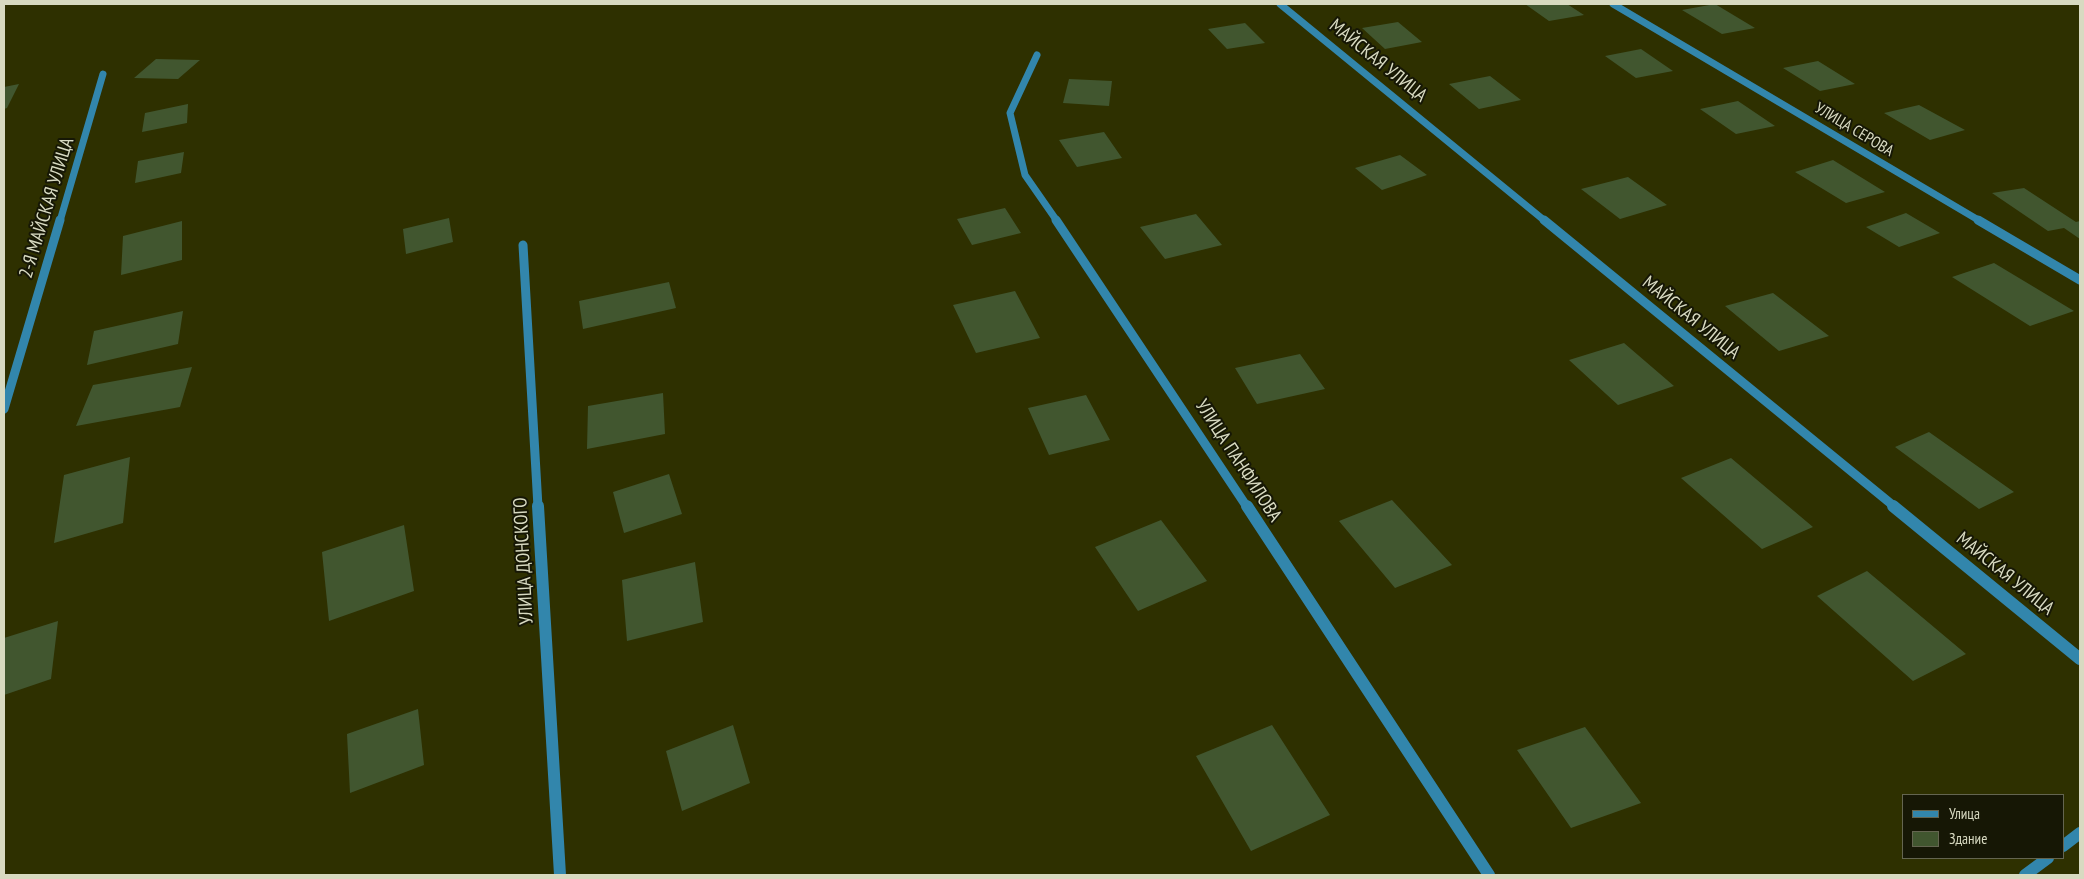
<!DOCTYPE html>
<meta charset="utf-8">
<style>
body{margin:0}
#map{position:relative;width:2084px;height:879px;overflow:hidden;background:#2e3000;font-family:"PT Sans Narrow",sans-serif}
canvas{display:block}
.frame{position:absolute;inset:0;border:5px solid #d8dac1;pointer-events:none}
.legend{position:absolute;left:1902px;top:794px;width:162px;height:65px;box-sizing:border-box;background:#161705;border:1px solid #646550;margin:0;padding:6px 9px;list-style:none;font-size:15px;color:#d8dac1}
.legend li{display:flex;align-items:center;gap:10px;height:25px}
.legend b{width:25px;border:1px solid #646550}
</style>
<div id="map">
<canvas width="2084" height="879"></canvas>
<div class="frame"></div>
<ul class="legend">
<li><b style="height:6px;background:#3286ac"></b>Улица</li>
<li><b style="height:14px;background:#41562f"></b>Здание</li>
</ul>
</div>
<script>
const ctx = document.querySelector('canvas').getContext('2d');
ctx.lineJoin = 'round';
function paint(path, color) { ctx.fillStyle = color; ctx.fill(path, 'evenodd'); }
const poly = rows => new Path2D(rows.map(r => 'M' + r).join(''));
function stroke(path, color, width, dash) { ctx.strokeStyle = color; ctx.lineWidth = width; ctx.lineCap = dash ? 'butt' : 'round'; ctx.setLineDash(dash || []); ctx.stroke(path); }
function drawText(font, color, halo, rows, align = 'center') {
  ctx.font = font + ' "PT Sans Narrow",sans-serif'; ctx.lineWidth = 4; ctx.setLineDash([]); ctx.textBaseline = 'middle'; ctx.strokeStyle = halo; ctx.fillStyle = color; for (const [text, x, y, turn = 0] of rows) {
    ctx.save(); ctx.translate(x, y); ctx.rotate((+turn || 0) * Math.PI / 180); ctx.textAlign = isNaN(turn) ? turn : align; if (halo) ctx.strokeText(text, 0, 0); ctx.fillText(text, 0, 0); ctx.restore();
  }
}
const building = poly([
 [1525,4,1567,4,1584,15,1549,21],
 [1715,4,1755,28,1722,34,1682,10],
 [1398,22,1422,42,1385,49,1362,28],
 [1245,23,1265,43,1227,49,1208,29],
 [1641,49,1673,71,1636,78,1605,56],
 [156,59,200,60,178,79,134,78],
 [1818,61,1855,84,1820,91,1783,68],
 [1490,76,1521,100,1479,109,1449,84],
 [1069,79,1112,81,1109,106,1063,103],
 [19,84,7,108,4,109,4,87],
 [1738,101,1775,126,1736,134,1700,109],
 [188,104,187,123,142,132,145,113],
 [1919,105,1965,130,1930,140,1884,113],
 [1104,132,1122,158,1077,167,1059,140],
 [184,152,181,173,135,183,138,161],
 [1400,155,1427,175,1382,190,1355,168],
 [1833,160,1885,192,1846,203,1795,172],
 [1628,177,1667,205,1620,219,1581,189],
 [2024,188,2076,222,2080,221,2080,239,2064,228,2048,231,1992,193],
 [1005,208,1021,233,972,245,957,219],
 [1906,213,1940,233,1899,247,1866,227],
 [1196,214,1222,245,1165,259,1140,227],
 [449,218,453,242,406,254,403,229],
 [182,221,182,260,121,275,123,236],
 [1994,263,2074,311,2030,326,1952,277],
 [669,282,676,308,583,329,579,301],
 [1015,291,1040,338,976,353,953,305],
 [1773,293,1829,336,1779,351,1725,306],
 [183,311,178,344,87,365,94,331],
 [1624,343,1674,386,1618,405,1569,360],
 [1300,354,1325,389,1257,404,1235,368],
 [192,367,180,407,76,426,93,385],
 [663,393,665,434,587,449,588,406],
 [1086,395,1110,440,1049,455,1028,408],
 [1929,432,2014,492,1979,509,1895,447],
 [130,457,123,523,54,543,64,475],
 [1731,458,1813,527,1762,549,1681,478],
 [669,474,682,514,624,533,613,492],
 [1392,500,1452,565,1395,588,1339,521],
 [1161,520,1207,581,1138,611,1095,547],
 [404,525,414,591,329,621,322,552],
 [695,562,703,622,627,641,622,580],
 [1867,571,1966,654,1913,681,1817,596],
 [58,621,51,679,4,695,4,638],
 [418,709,424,765,350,793,347,734],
 [733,725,750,783,682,811,666,751],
 [1272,725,1330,815,1251,851,1196,756],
 [1585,727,1641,803,1571,828,1517,750]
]);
const streetFar2 = poly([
 [1280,4,1545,221],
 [1613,4,1980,221],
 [1037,55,1010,113,1025,175,1057,221],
 [60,221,103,74]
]);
const streetFar1 = poly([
 [1056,220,1247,507],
 [1544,220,1895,507],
 [1978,220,2080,280],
 [523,245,538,507],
 [4,409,60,220]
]);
const street = poly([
 [538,506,560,875],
 [1247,506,1489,875],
 [1893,506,2080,659],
 [2063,846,2080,833],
 [2025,875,2048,858]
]);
const farStreetnames = [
 ["УЛИЦА СЕРОВА",1854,130,31]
];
const streetNames = [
 ["МАЙСКАЯ УЛИЦА",1378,61,39],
 ["2-Я МАЙСКАЯ УЛИЦА",47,208,-73],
 ["МАЙСКАЯ УЛИЦА",1691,318,39],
 ["УЛИЦА ПАНФИЛОВА",1238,461,57],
 ["УЛИЦА ДОНСКОГО",524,561,-93],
 ["МАЙСКАЯ УЛИЦА",2005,574,39]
];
paint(building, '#41562f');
stroke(streetFar2, '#3286ac', 7);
stroke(streetFar1, '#3286ac', 9);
stroke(street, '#3286ac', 12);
drawText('16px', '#d8dac1', '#161705', farStreetnames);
drawText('19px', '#d8dac1', '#161705', streetNames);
</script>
